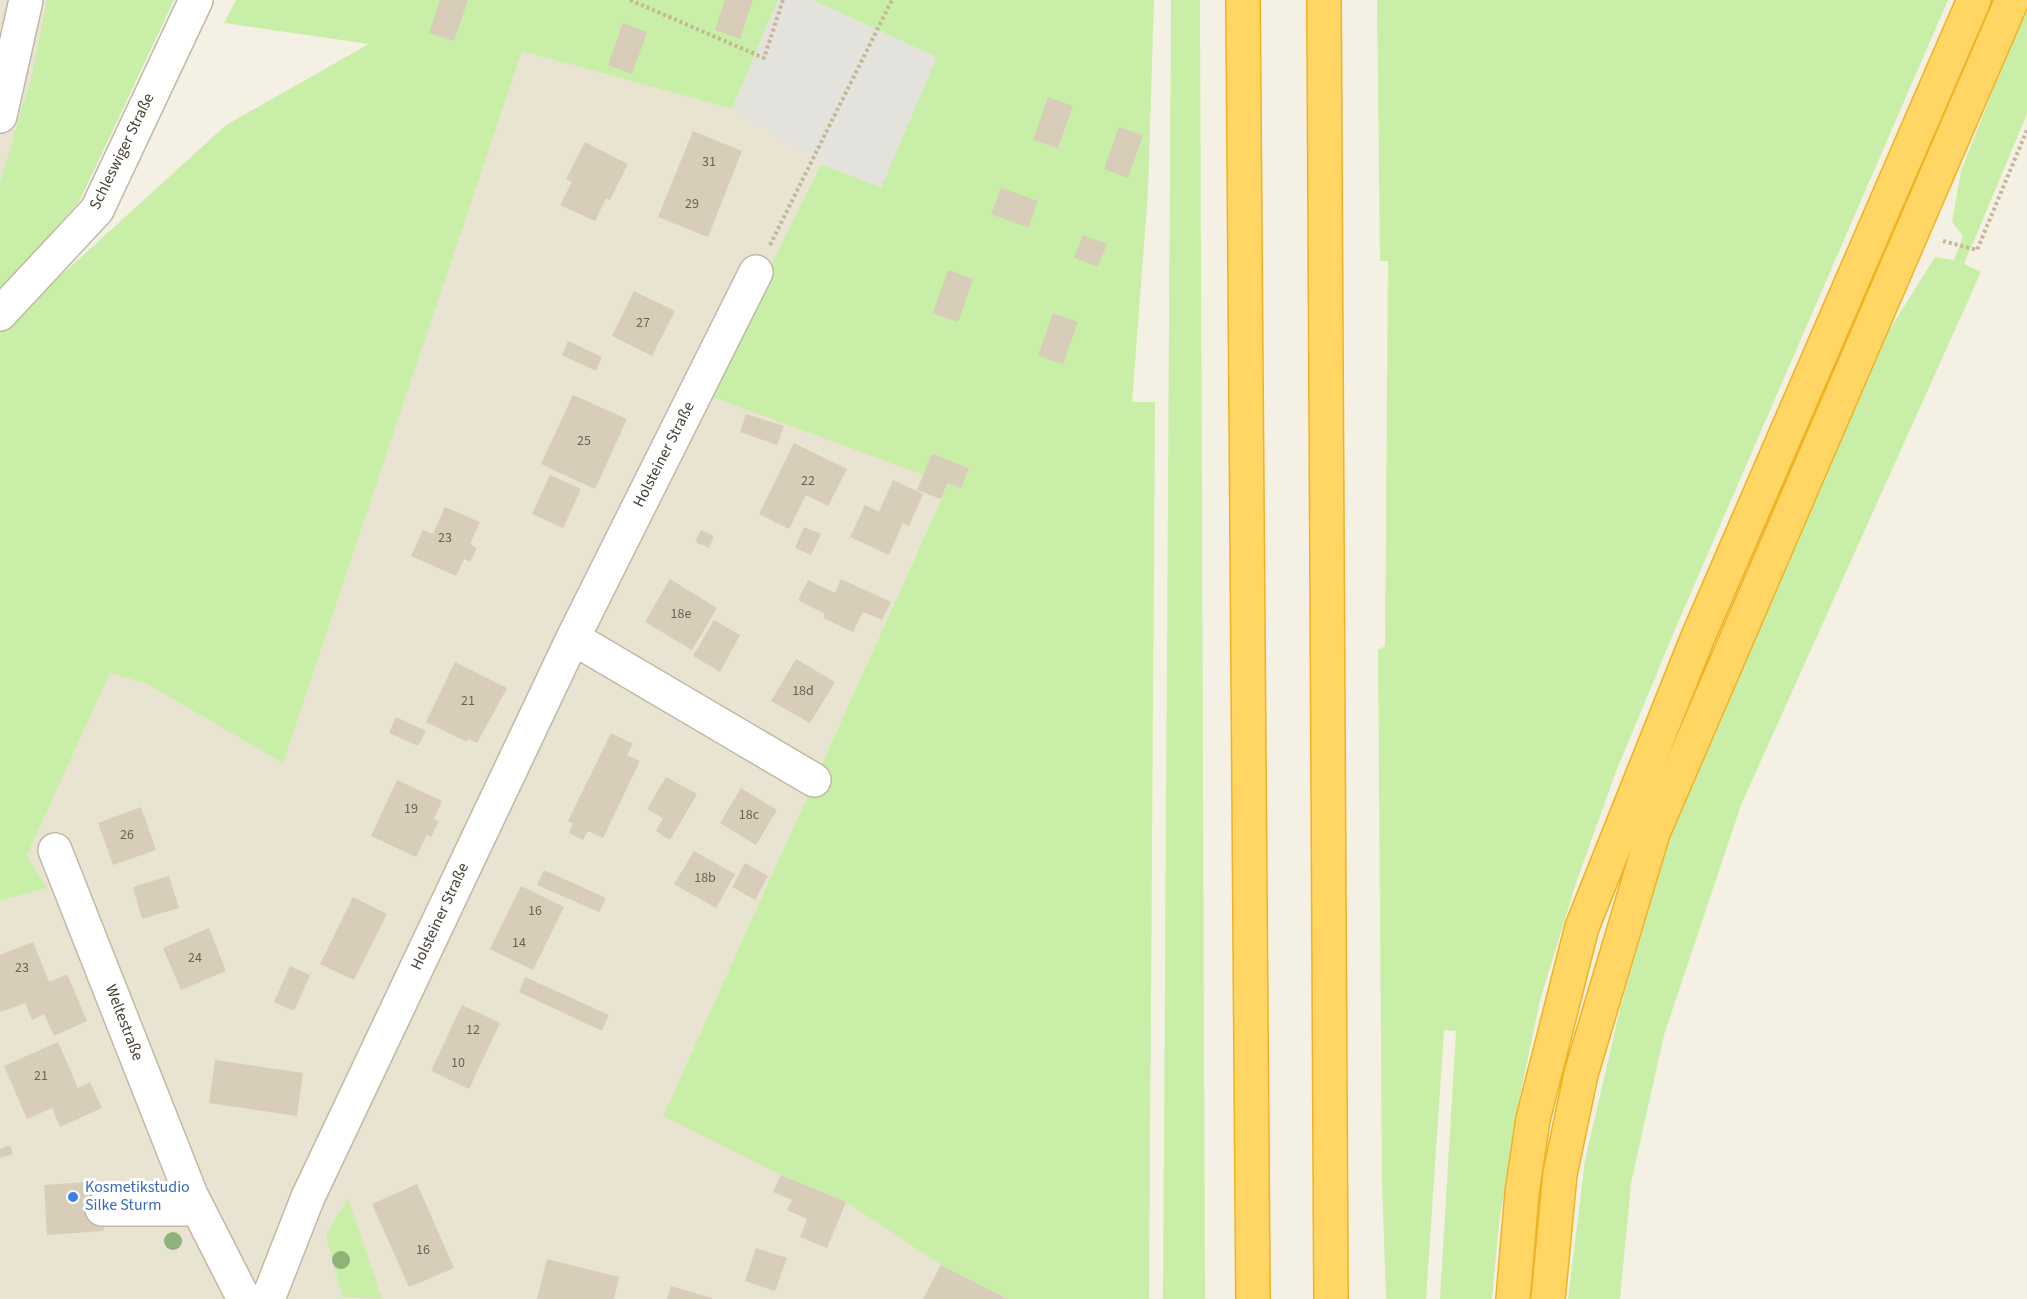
<!DOCTYPE html>
<meta charset="utf-8">
<style>
body{margin:0}
canvas{display:block;background:#f4f0e4}
</style>
<canvas width="2027" height="1299"></canvas>
<script>
const ctx = document.querySelector('canvas').getContext('2d');
ctx.lineJoin = 'round';
function paint(path, color) { ctx.fillStyle = color; ctx.fill(path, 'evenodd'); }
const poly = rows => new Path2D(rows.map(r => 'M' + r).join(''));
function stroke(path, color, width, dash) { ctx.strokeStyle = color; ctx.lineWidth = width; ctx.lineCap = dash ? 'butt' : 'round'; ctx.setLineDash(dash || []); ctx.stroke(path); }
function drawText(font, color, halo, rows, align = 'center') {
  ctx.font = font + ' "Source Sans 3",sans-serif'; ctx.lineWidth = 6; ctx.setLineDash([]); ctx.textBaseline = 'middle'; ctx.strokeStyle = halo; ctx.fillStyle = color; for (const [text, x, y, turn = 0] of rows) {
    ctx.save(); ctx.translate(x, y); ctx.rotate((+turn || 0) * Math.PI / 180); ctx.textAlign = isNaN(turn) ? turn : align; if (halo) ctx.strokeText(text, 0, 0); ctx.fillText(text, 0, 0); ctx.restore();
  }
}
const residential = poly([
 [0,0,47,0,32,74,0,183],
 [522,51,732,109,821,164,707,395,948,483,663,1116,781,1175,846,1202,941,1265,1007,1299,0,1299,0,901,47,888,27,855,110,673,147,684,283,763]
]);
const green = poly([
 [47,0,174,0,79,202,0,291,0,183,32,74],
 [236,0,778,0,732,109,522,51,283,763,147,684,110,673,27,855,47,888,0,901,0,331,226,125,369,44,224,23],
 [812,0,1154,0,1148,192,1132,402,1155,402,1149,1299,1007,1299,941,1265,846,1202,781,1175,663,1116,948,484,707,395,821,164,881,187,936,57],
 [1171,0,1200,0,1205,1299,1163,1299],
 [1377,0,1948,0,1676,627,1615,774,1576,883,1540,1000,1519,1101,1499,1223,1492,1299,1440,1299,1456,1031,1444,1030,1426,1299,1386,1299,1382,1180,1378,650,1385,646,1388,261,1380,261],
 [2027,4,2027,114,1964,264,1981,272,1741,805,1664,1035,1631,1183,1620,1299,1568,1299,1585,1160,1621,1005,1671,835,1883,340,1935,257,1954,260,1963,236,1952,222,1961,171],
 [348,1198,382,1299,342,1297,326,1235]
]);
const parking = poly([
 [778,0,812,0,937,57,881,188,821,164,732,109]
]);
const building = poly([
 [440,0,468,0,454,41,429,33],
 [725,0,753,0,740,39,715,30],
 [623,23,647,32,632,74,608,65],
 [1048,97,1073,106,1058,148,1033,140],
 [1119,127,1143,135,1128,178,1104,169],
 [693,131,742,151,708,237,658,217],
 [585,142,628,164,610,200,606,198,595,221,560,205,572,182,566,179],
 [1001,188,1038,201,1028,228,991,214],
 [1083,235,1107,244,1098,267,1074,258],
 [948,270,973,279,958,322,933,313],
 [634,291,675,311,652,356,612,336],
 [1053,313,1078,322,1063,364,1038,356],
 [568,341,602,357,596,371,562,355],
 [573,395,627,419,595,489,541,464],
 [746,414,784,426,777,445,740,432],
 [794,443,847,469,828,506,806,495,789,529,759,514],
 [932,454,969,468,961,488,948,483,941,499,917,490],
 [550,475,581,489,563,528,532,514],
 [893,480,923,494,909,526,903,523,889,555,850,537,865,505,879,512],
 [445,507,480,522,470,544,477,548,470,562,464,559,456,576,411,556,423,530,433,534],
 [804,527,821,534,811,555,795,548],
 [701,530,714,536,709,548,695,542],
 [670,579,717,608,692,650,645,622],
 [841,579,891,602,882,620,863,612,853,632,823,618,825,614,798,600,808,580,835,593],
 [714,620,740,635,720,672,693,656],
 [796,659,835,682,810,723,771,701],
 [455,662,507,688,477,743,468,739,467,742,426,722],
 [396,717,426,731,418,746,389,733],
 [611,733,633,744,627,755,640,761,603,838,588,831,583,840,569,833,573,824,568,821],
 [666,777,697,794,670,840,656,831,663,818,647,809],
 [397,780,442,801,434,819,439,821,431,837,427,835,416,857,371,836],
 [741,788,777,810,756,845,720,823],
 [141,807,156,850,113,865,98,823],
 [694,851,735,874,716,908,674,884],
 [745,863,768,876,755,900,732,887],
 [544,870,606,898,599,912,537,885],
 [169,876,179,908,142,919,133,887],
 [521,886,564,907,533,970,490,949],
 [353,897,387,914,354,980,320,964],
 [209,928,226,971,181,990,163,948],
 [33,942,49,982,67,974,87,1021,54,1036,44,1014,32,1020,25,1003,1,1012,0,1010,0,955],
 [290,966,310,975,294,1011,274,1002],
 [525,977,609,1015,602,1031,519,992],
 [462,1005,500,1023,469,1089,431,1071],
 [58,1042,78,1088,90,1082,102,1108,60,1127,52,1108,27,1119,4,1066],
 [215,1060,303,1073,297,1116,209,1103],
 [10,1145,13,1154,0,1158,0,1149],
 [781,1175,846,1202,827,1248,800,1237,807,1219,787,1210,792,1200,773,1192],
 [100,1181,104,1231,47,1235,44,1185],
 [417,1184,454,1268,409,1287,372,1204],
 [756,1248,787,1258,775,1291,745,1281],
 [547,1259,619,1277,614,1299,537,1299],
 [941,1265,988,1289,1007,1299,923,1299],
 [671,1286,712,1298,712,1299,667,1299]
]);
const path = poly([
 [630,0,764,58,783,0],
 [1943,241,1977,250,2027,130],
 [770,245,892,0]
]);
const minor = poly([
 [0,116,26,0],
 [0,314,97,210,196,0],
 [573,638,814,780],
 [55,850,191,1195,244,1299],
 [102,1209,198,1209],
 [268,1299,308,1197,573,638,756,272]
]);
const highway = poly([
 [1243,0,1253,1299],
 [1324,0,1331,1299],
 [1513,1299,1522,1193,1533,1119,1582,927,1697,639,1974,0],
 [1548,1299,1560,1174,1581,1074,1653,833,2012,0]
]);
const trees = [
 [173,1241],
 [341,1260]
];
const markers = [
 [73,1197,6,"#3f7fe0"]
];
const numberNames = [
 ["31",709,163],
 ["29",692,205],
 ["27",643,324],
 ["25",584,442],
 ["22",808,482],
 ["23",445,539],
 ["18e",681,615],
 ["18d",803,692],
 ["21",468,702],
 ["19",411,810],
 ["18c",749,816],
 ["26",127,836],
 ["18b",705,879],
 ["16",535,912],
 ["14",519,944],
 ["24",195,959],
 ["23",22,969],
 ["12",473,1031],
 ["10",458,1064],
 ["21",41,1077],
 ["16",423,1251]
];
const streetNames = [
 ["Schleswiger Straße",123,152,-64],
 ["Holsteiner Straße",665,455,-63],
 ["Holsteiner Straße",441,917,-65],
 ["Weltestraße",123,1023,69]
];
const shopNames = [
 ["Kosmetikstudio",85,1188],
 ["Silke Sturm",85,1206]
];
paint(residential, '#e9e3d1');
paint(green, '#c9eea7');
paint(parking, '#e4e2dd');
paint(building, '#d7cdb8');
stroke(minor, '#c1b9a5', 36);
stroke(highway, '#f0b222', 36);
stroke(path, '#c4b795', 4, [3, 3]);
stroke(minor, '#fff', 33);
stroke(highway, '#ffd664', 33);
ctx.fillStyle = '#8fb278';
for (const [x, y] of trees) { ctx.beginPath(); ctx.arc(x, y, 9, 0, 2 * Math.PI); ctx.fill(); }
for (const [x, y, r, color] of markers) { const dot = new Path2D(); dot.arc(x, y, r, 0, 2 * Math.PI); ctx.fillStyle = color; ctx.fill(dot); stroke(dot, '#fff', 2); }
drawText('14px', '#6b6354', null, numberNames);
drawText('16px', '#474033', '#fff', streetNames);
drawText('16px', '#366cbe', '#fff', shopNames, 'left');
</script>
